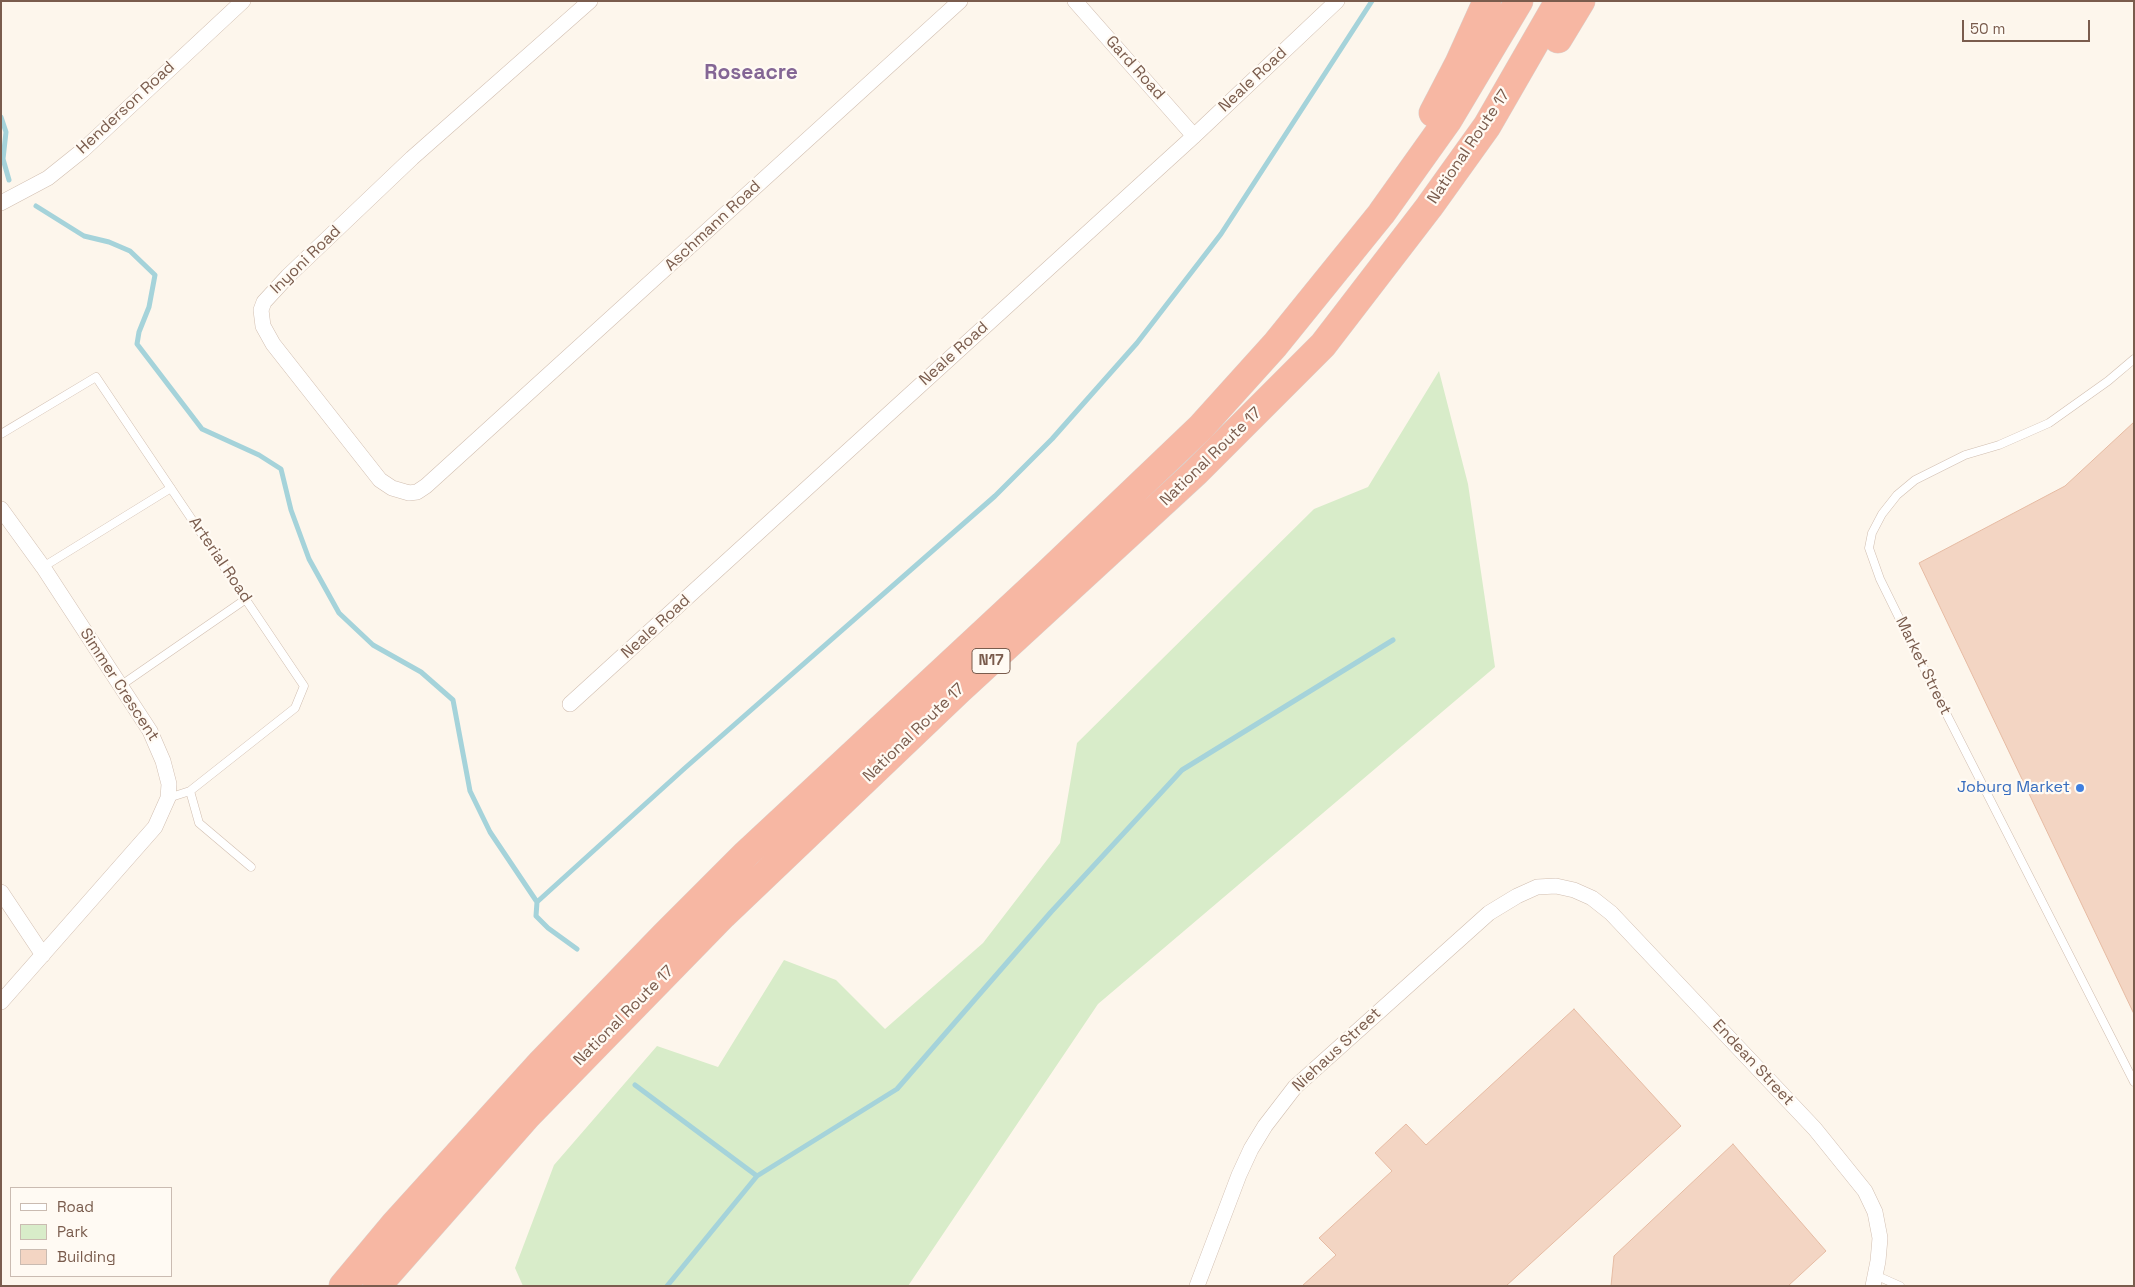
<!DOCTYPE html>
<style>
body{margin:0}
#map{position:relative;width:2135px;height:1287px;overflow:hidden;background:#fdf6ec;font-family:"Space Grotesk",sans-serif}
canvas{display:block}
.frame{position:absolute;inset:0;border:2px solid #7a5c4d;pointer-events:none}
.legend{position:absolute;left:10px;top:1187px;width:162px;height:90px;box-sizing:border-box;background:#fffaf3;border:1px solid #cabbb1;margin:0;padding:6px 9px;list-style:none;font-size:15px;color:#7a5c4d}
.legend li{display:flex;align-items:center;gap:10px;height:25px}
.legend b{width:25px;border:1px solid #cabbb1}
.scale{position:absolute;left:1962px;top:20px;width:128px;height:22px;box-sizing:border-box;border:2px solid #7a5c4d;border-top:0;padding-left:6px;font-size:15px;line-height:18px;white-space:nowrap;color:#7a5c4d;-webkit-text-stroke:4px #fffaf3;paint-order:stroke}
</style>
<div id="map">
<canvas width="2135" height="1287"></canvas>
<div class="frame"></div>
<ul class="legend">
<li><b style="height:6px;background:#fff"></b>Road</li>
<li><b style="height:14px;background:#d8ecc9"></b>Park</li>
<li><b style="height:14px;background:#f3d5c3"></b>Building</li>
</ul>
<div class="scale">50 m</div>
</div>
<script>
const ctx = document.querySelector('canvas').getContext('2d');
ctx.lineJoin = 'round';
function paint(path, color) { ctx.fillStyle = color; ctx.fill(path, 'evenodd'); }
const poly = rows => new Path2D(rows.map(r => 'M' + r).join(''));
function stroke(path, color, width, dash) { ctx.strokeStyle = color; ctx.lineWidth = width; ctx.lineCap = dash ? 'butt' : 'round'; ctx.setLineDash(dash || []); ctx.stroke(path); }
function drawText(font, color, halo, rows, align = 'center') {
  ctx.font = font + ' "Space Grotesk",sans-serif'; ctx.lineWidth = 4.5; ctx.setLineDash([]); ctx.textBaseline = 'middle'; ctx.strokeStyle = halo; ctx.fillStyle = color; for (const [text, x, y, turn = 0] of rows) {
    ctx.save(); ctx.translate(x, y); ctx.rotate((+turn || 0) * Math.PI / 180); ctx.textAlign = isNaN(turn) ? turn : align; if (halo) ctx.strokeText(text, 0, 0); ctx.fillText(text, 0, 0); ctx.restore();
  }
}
const green = poly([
 [1439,371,1468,484,1495,667,1098,1004,908,1286,523,1286,515,1268,554,1165,657,1046,718,1067,784,960,836,980,885,1029,983,943,1060,843,1077,743,1314,509,1368,487]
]);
const stream = poly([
 [1,117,6,132,3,159,9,180],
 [36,206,84,236,109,242,130,251,155,275,149,307,139,332,137,344,202,429,259,455,281,469,291,510,309,559,339,613,373,645,421,672,453,700,470,791,490,832,537,902,536,916,548,928,577,949],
 [537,902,685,768,995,496,1052,439,1137,343,1221,234,1372,1],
 [635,1085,757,1176],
 [667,1286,757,1176,897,1089,1051,912,1182,770,1393,640]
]);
const building = poly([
 [2134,422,2134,1014,1919,563,2065,486,2134,422],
 [1574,1009,1681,1126,1506,1286,1302,1286,1336,1255,1319,1238,1392,1171,1375,1153,1406,1124,1426,1145,1574,1009],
 [1733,1144,1826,1251,1788,1286,1611,1286,1614,1256,1733,1144]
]);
const service = poly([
 [2134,359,2108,381,2049,423,1999,445,1965,455,1915,480,1897,495,1882,514,1872,533,1869,548,1880,579,1948,717,2134,1082],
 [1,434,96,377,304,686,295,708,190,791,168,798],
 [43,567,171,488],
 [120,686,246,599],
 [190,791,199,823,251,867],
 [1875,1275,1900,1286]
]);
const minor = poly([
 [590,1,412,158,288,276,264,302,261,310,263,326,273,344,380,480,392,488,409,493,417,492,426,486,960,1],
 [1075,1,1194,136],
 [1,203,48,178,83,150,243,1],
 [1,509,43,567,150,731,163,761,169,784,168,798,155,827,1,1002],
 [570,704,1194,136,1337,1],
 [1,892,43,955],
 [1197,1286,1239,1175,1251,1149,1265,1126,1295,1087,1489,913,1517,896,1537,887,1556,886,1574,890,1592,898,1611,913,1815,1129,1865,1191,1875,1212,1880,1238,1878,1261,1873,1286]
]);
const motorway = poly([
 [1558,39,1581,1],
 [1433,113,1459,63,1487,1],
 [343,1286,394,1225,542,1062,665,935,746,854,1049,572,1201,427,1275,345,1381,214,1448,120,1519,1],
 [377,1286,527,1116,723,915,959,690,1196,472,1323,345,1429,207,1487,126,1559,1]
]);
const markers = [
 [2080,788,5,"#3f7fe0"]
];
const shields = [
 [991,661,38]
];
const shieldNames = [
 ["N17",991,661]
];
const streetNames = [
 ["Gard Road",1135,68,48],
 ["Neale Road",1253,80,-43],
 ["Henderson Road",126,108,-43],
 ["National Route 17",1469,147,-56],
 ["Aschmann Road",713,226,-43],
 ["Inyoni Road",306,260,-44],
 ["Neale Road",954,354,-42],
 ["National Route 17",1211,457,-44],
 ["Arterial Road",220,560,56],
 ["Neale Road",656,627,-42],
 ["Market Street",1923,666,64],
 ["Simmer Crescent",119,685,57],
 ["National Route 17",914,733,-44],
 ["National Route 17",624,1016,-45],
 ["Niehaus Street",1337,1050,-43],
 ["Endean Street",1753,1063,47]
];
const shopNames = [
 ["Joburg Market",2070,788]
];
const districtNames = [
 ["Roseacre",751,73]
];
paint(green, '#d8ecc9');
stroke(stream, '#a5d3da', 5);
paint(building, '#f3d5c3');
stroke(building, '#e6bba3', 1);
stroke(service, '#d1beb0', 9);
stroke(minor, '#d1beb0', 16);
stroke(motorway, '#dad1cd', 29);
stroke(service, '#fff', 8);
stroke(minor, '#fff', 15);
stroke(motorway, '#f7b7a3', 28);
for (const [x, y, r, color] of markers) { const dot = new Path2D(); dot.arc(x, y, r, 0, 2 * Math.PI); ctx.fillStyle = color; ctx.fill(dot); stroke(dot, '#fffaf3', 2); }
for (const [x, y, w] of shields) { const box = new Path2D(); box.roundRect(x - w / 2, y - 12.5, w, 25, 4); ctx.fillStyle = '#fffaf3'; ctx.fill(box); stroke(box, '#7a5c4d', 1); }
drawText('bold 15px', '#7a5c4d', null, shieldNames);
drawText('16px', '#7a5c4d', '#fffaf3', streetNames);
drawText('16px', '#366cbe', '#fffaf3', shopNames, 'right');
drawText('bold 21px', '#846695', '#fffaf3', districtNames);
</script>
